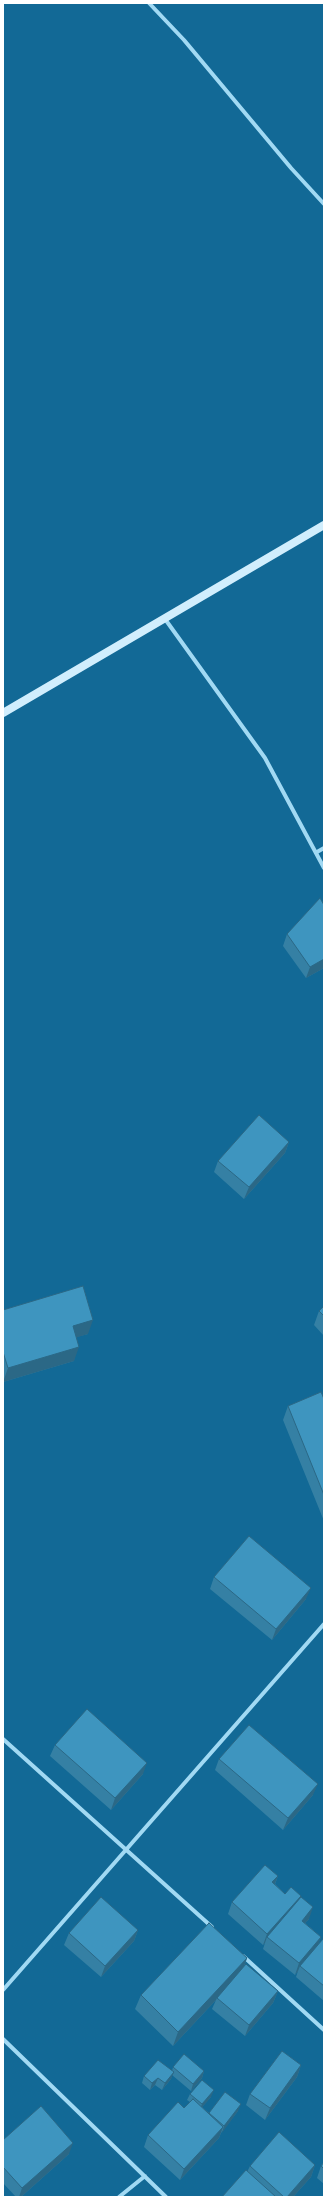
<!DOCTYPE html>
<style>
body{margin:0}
#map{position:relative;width:327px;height:2200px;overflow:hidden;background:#126996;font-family:"Fira Sans Condensed",sans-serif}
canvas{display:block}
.frame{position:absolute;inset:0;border:4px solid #fff;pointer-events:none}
</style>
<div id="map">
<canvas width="327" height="2200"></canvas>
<div class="frame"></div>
</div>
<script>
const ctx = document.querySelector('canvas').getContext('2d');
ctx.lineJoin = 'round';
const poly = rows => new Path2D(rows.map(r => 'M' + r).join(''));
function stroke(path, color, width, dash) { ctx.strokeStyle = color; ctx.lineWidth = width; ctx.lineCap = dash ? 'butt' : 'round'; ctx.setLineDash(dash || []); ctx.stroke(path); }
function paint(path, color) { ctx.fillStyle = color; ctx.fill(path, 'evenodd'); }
const street = poly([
 [149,3,184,40,291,168,324,204],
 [165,619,265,758,324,868],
 [317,852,324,848],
 [3,1739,212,1927],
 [243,1956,324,2030],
 [3,1990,324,1624],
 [3,2039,166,2197],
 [119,2197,145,2176]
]);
const secondary = poly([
 [3,713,324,525]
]);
const wall = poly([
 [324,905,324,968,306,978,283,946,287,934],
 [289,1142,285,1153,244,1199,214,1172,218,1161],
 [324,1306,324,1336,314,1325,319,1311],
 [3,1310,88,1334,76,1337,74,1361,3,1382],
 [324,1399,324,1521,283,1420,288,1406],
 [214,1577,306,1599,272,1640,210,1589],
 [55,1745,143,1774,111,1810,50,1756],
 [219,1759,313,1795,283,1830,215,1770],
 [278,1876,275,1884,285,1894,301,1896,300,1899,309,1919,305,1923,321,1937,318,1944,324,1940,324,2001,296,1977,298,1971,295,1975,263,1949,265,1943,263,1945,228,1914,232,1902],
 [138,1930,134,1941,101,1977,64,1945,69,1933],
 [247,1958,244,1967,278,1991,273,2003,245,2036,212,2009,216,2000,173,2046,135,2009,141,1995],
 [301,2065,297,2077,265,2120,246,2105,250,2094],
 [173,2067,204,2071,202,2078,191,2091,172,2075,171,2079,162,2090,155,2085,150,2090,142,2083,144,2076,172,2071],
 [190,2094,211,2097,202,2107,209,2113,238,2111,221,2133,219,2138,180,2180,144,2147,148,2135,184,2108,190,2102,187,2100],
 [3,2140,69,2154,21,2197,16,2197,3,2183],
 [324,2162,324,2184,317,2178,321,2166],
 [315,2165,311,2177,293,2197,222,2197,247,2172,250,2166]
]);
const shadedWall = poly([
 [324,959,324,968,306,978,310,967],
 [289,1142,285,1153,244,1199,249,1187],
 [93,1320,88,1334,68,1340,73,1326],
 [79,1347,74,1361,3,1382,8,1368],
 [311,1588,306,1599,272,1640,276,1629],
 [147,1763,143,1774,111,1810,115,1798],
 [318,1784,313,1795,283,1830,288,1818],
 [278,1876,273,1888,272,1882],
 [301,1896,296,1907,267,1937,265,1943,263,1945,267,1934],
 [313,1907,309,1919,297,1932,302,1921],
 [138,1930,134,1941,101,1977,105,1966],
 [321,1937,317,1948,300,1966,298,1971,295,1975,299,1963],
 [247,1958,242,1972,217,1998,216,2000,173,2046,178,2032],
 [278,1991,273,2003,245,2036,249,2025],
 [301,2065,297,2077,265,2120,270,2108],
 [204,2071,202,2078,191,2091,193,2084],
 [174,2072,171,2079,162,2090,165,2083],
 [158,2078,155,2085,150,2090,152,2083],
 [214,2090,211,2097,199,2111,202,2104],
 [241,2104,238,2111,222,2133,224,2126],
 [223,2127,219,2138,180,2180,184,2169],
 [73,2143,69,2154,21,2197,19,2197,22,2188],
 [315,2165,311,2177,293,2197,287,2197]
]);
const building = poly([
 [320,898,324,905,324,959,310,967,287,934,320,898],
 [259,1115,289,1142,249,1187,218,1161,259,1115],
 [83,1286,93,1320,73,1326,79,1347,8,1368,3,1352,3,1310,83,1286],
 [324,1306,324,1316,319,1311,324,1306],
 [321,1392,324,1399,324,1495,288,1406,321,1392],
 [249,1536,311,1588,276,1629,214,1577,249,1536],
 [87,1709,147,1763,115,1798,55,1745,87,1709],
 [249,1725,318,1784,288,1818,219,1759,249,1725],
 [265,1865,278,1876,272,1882,285,1894,291,1887,301,1896,267,1934,232,1902,265,1865],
 [101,1897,138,1930,105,1966,69,1933,101,1897],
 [301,1897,313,1907,302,1921,321,1937,299,1963,267,1937,301,1897],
 [209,1923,247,1958,178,2032,141,1995,209,1923],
 [323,1939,324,1940,324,1986,300,1966,323,1939],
 [246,1964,278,1991,249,2025,217,1998,246,1964],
 [282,2051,301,2065,270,2108,250,2094,282,2051],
 [184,2054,204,2071,193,2084,173,2067,184,2054],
 [158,2060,174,2072,165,2083,158,2078,152,2083,144,2076,158,2060],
 [202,2080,214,2090,202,2104,190,2094,202,2080],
 [225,2092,241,2104,224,2126,209,2113,225,2092],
 [193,2099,223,2127,184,2169,148,2135,178,2102,184,2108,193,2099],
 [41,2106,73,2143,22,2188,3,2167,3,2140,41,2106],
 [279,2132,315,2165,287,2197,284,2197,250,2166,279,2132],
 [324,2162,324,2169,321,2166,324,2162],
 [246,2170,276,2197,222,2197,246,2170]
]);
stroke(street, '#a1d9f3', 4);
stroke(secondary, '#d1eefd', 8);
paint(wall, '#3580a4');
paint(shadedWall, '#2b6886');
paint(building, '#3e95bf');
stroke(building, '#2b6886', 1);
</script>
